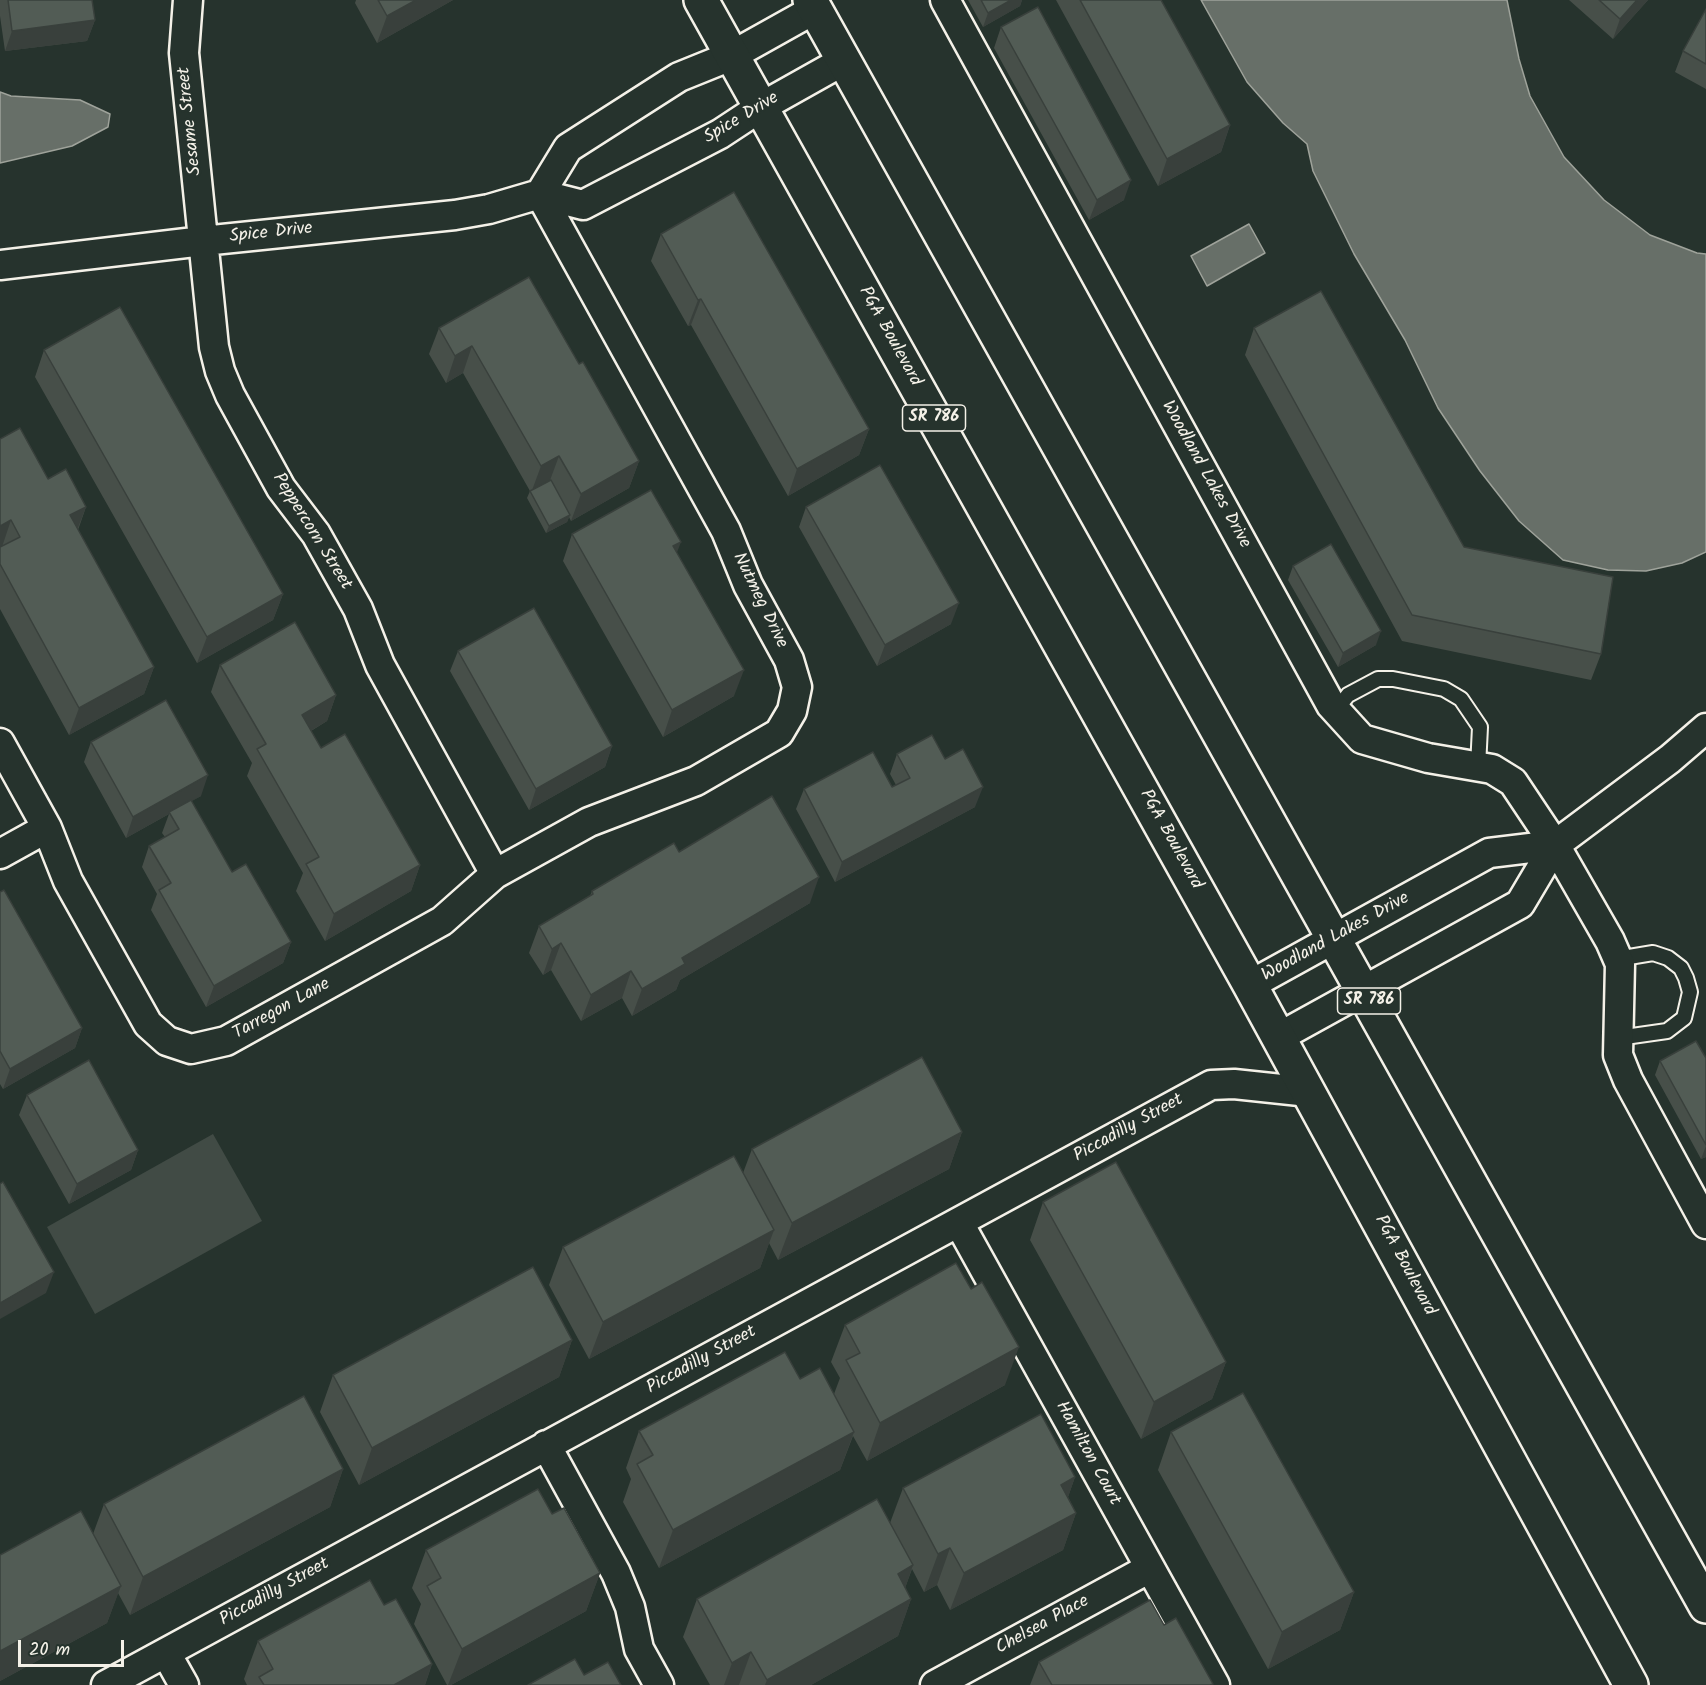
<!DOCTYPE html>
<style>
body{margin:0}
#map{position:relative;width:1706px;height:1685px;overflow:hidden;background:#26332d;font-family:Kalam,sans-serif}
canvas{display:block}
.scale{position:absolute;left:18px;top:1640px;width:106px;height:27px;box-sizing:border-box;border:3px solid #f4f1e8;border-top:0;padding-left:8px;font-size:18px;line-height:21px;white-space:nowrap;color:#f4f1e8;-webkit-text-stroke:4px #26332d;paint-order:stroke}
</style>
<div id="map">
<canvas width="1706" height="1685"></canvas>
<div class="scale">20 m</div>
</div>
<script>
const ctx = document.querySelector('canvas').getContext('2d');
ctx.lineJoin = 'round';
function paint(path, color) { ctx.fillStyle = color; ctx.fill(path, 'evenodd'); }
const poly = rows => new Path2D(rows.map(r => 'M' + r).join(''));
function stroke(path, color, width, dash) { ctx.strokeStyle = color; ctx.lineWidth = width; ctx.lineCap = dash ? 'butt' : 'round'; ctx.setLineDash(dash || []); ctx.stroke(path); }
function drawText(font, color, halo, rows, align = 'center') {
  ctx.font = font + ' Kalam,sans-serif'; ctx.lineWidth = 4.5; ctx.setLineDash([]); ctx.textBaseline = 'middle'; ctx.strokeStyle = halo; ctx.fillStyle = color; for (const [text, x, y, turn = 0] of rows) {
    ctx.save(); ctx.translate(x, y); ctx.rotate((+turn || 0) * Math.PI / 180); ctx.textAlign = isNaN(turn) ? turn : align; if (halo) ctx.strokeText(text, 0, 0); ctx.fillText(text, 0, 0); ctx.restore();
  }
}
const green = poly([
 [213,1134,262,1221,95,1314,47,1227]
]);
const water = poly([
 [1201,0,1507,0,1519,59,1530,96,1564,157,1604,200,1650,235,1697,253,1706,254,1706,552,1682,563,1646,571,1608,570,1563,560,1519,521,1480,471,1438,408,1405,340,1354,254,1313,171,1307,144,1283,123,1247,82,1201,0],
 [0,92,11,96,80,100,110,114,108,127,72,146,0,163,0,92],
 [1249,224,1265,253,1207,286,1191,256,1249,224]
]);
const lane = poly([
 [1336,710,1348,695,1378,679,1393,679,1444,689,1461,699,1480,727,1478,767],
 [1617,959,1653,953,1668,958,1681,968,1686,978,1690,992,1684,1018,1667,1031,1618,1038]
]);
const street = poly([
 [188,0,184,53,214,347,220,371,230,395,281,488,316,534,358,609,380,665,495,874],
 [945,0,1331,705,1362,739,1428,758,1492,769,1513,782,1555,845,1610,941,1620,964,1618,1055,1628,1080,1706,1224],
 [540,194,568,148,679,77,731,56,815,9],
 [0,265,203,241,455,215,489,209,540,194,583,205,720,134,761,107,843,61],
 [0,743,47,828,68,881,148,1024,167,1041,191,1049,226,1041,442,921,495,874,589,822,696,781,779,733,792,711,797,687,789,660,748,585,726,531,540,194],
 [0,854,47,828],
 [1250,985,1489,853,1555,845],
 [1279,1037,1520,904,1555,845,1670,759,1706,728],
 [959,1223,1215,1685],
 [546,1445,616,1573,630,1607,639,1649,659,1685],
 [166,1653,184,1685],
 [106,1685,1211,1085,1234,1084,1309,1092],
 [935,1685,1150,1568]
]);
const primary = poly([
 [701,0,1250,985,1631,1685],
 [810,0,1706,1606]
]);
const wall = poly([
 [0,0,92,0,95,20,87,41,5,51,0,16],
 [356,0,453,0,377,43,355,3],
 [968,0,1022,0,1020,6,983,27],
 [1056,0,1161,0,1230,125,1221,152,1158,186],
 [1569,0,1648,0,1613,39],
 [1706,9,1706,89,1675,72,1683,51],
 [1001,27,1124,200,1089,220,994,48],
 [661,234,869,429,859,455,788,496,691,325,688,326,651,261],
 [439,328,579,364,639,461,629,488,571,521,569,517,567,522,546,533,527,498,530,491,463,373,446,383,429,354],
 [1254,328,1464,547,1601,654,1591,680,1402,641,1245,355],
 [44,350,283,594,273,620,197,663,35,377],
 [0,439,48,479,86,507,78,530,154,667,144,694,69,735,0,609],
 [806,507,951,624,877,666,799,527],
 [572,534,677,553,734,696,663,737,563,561],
 [1293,566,1376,645,1338,667,1288,580],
 [458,651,612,746,605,767,529,810,450,671],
 [220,665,336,695,327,721,311,731,321,748,420,865,411,891,325,941,296,891,303,873,247,776,252,763,211,692],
 [91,742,201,796,191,801,232,872,291,942,283,963,206,1007,151,910,157,894,142,867,149,846,165,837,162,833,169,814,126,838,84,762],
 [897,754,945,759,975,807,835,882,796,809,804,789,892,787,896,785,890,774],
 [679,852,810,903,680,980,676,990,632,1016,622,998,581,1021,551,970,543,975,529,953,539,926,590,896,592,891],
 [0,892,82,1028,75,1048,3,1089,0,1084],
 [1706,1058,1706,1157,1701,1159,1655,1075,1660,1061],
 [27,1095,138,1150,131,1170,69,1204,19,1115],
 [962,1132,949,1169,778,1260,769,1243,760,1268,589,1359,549,1285,563,1247,743,1173,752,1149],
 [1043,1202,1226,1362,1212,1399,1141,1439,1030,1240],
 [845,1325,1005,1385,867,1461,853,1436,840,1470,659,1568,623,1502,631,1479,626,1468,639,1431,800,1379,834,1394,840,1378,831,1362],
 [572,1340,559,1377,359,1485,320,1412,333,1375],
 [1171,1432,1354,1592,1340,1630,1268,1669,1158,1470],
 [343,1469,330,1507,130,1615,118,1593,107,1623,0,1681,0,1555,93,1534,104,1504],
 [1075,1477,1068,1497,1076,1513,1063,1550,950,1610,937,1585,924,1592,912,1569,905,1588,911,1599,898,1636,811,1685,710,1685,683,1637,697,1599,890,1523,903,1488],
 [552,1514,600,1573,586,1611,451,1685,447,1685,414,1624,421,1604,412,1588,426,1550],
 [384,1605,432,1664,425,1685,247,1685,244,1679,258,1641],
 [1164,1625,1212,1685,1030,1685,1039,1662]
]);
const shadedWall = poly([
 [416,0,453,0,377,43,387,16],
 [1011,0,1022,0,1020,6,983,27,988,13],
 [1637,0,1648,0,1613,39,1620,19],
 [95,20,87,41,5,51,12,31],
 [1230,125,1221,152,1158,186,1167,159],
 [1131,180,1124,200,1089,220,1097,200],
 [701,299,691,325,688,326,698,300],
 [472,346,463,373,446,383,455,356],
 [869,429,859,455,788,496,797,469],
 [559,456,549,483,531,493,541,466],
 [639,461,629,488,571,521,581,494],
 [86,507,76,533,70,515],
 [570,515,567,522,546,533,549,526],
 [11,520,2,547,0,548,0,526],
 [681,542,671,568,673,546],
 [283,594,273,620,197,663,207,637],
 [959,603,951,624,877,666,885,645],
 [1381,631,1376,645,1338,667,1343,653],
 [154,667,144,694,69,735,79,708],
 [744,670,734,696,663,737,672,710],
 [336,695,327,721,292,742,302,715],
 [612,746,605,767,529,810,536,789],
 [208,775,201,796,126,838,133,817],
 [983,787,975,807,835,882,842,862],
 [420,865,411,891,325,941,334,914],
 [819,877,810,903,680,980,676,990,632,1016,642,989,682,958],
 [291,942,283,963,206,1007,214,986],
 [561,943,551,970,543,975,552,949],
 [631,971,622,998,581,1021,591,995],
 [82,1028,75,1048,3,1089,10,1069],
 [962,1132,949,1169,778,1260,792,1223],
 [1706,1146,1706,1157,1701,1159],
 [138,1150,131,1170,69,1204,77,1184],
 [774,1230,760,1268,589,1359,603,1322],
 [54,1272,46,1293,0,1319,0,1303],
 [572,1340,559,1377,359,1485,372,1448],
 [1019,1347,1005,1385,867,1461,880,1423],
 [1226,1362,1212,1399,1141,1439,1154,1402],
 [854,1432,840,1470,659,1568,673,1530],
 [343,1469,330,1507,130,1615,143,1577],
 [1075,1477,1062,1514,1061,1485],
 [1076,1513,1063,1550,950,1610,964,1573],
 [950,1548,937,1585,924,1592,938,1554],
 [913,1565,900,1603,898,1574],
 [600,1573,586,1611,451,1685,448,1685,462,1649],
 [121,1586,107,1623,0,1681,0,1651],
 [1354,1592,1340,1630,1268,1669,1282,1632],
 [911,1599,898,1636,811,1685,765,1685,767,1680],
 [751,1652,739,1685,724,1685,732,1663],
 [432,1664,425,1685,394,1685]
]);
const building = poly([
 [8,0,92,0,95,20,12,31,8,0],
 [378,0,416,0,387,16,378,0],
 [981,0,1011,0,988,13,981,0],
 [1080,0,1161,0,1230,125,1167,159,1080,0],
 [1599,0,1637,0,1620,19,1599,0],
 [1038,7,1131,180,1097,200,1001,27,1038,7],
 [1706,9,1706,64,1683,51,1706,9],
 [734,192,869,429,797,469,701,299,698,300,661,234,734,192],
 [529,277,579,364,583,362,639,461,581,494,559,456,541,466,472,346,455,356,439,328,529,277],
 [1321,291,1464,547,1613,577,1601,654,1412,615,1254,328,1321,291],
 [120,307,283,594,207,637,44,350,120,307],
 [20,428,48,479,66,469,86,507,70,515,154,667,79,708,0,564,0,547,20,537,11,520,0,526,0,439,20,428],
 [880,465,959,603,885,645,806,507,880,465],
 [551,480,570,515,549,526,530,491,551,480],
 [651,490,681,542,673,546,744,670,672,710,572,534,651,490],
 [1331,544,1381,631,1343,653,1293,566,1331,544],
 [534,608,612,746,536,789,458,651,534,608],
 [295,622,336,695,302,715,321,748,345,734,420,865,334,914,306,864,319,857,257,749,266,744,220,665,295,622],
 [166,700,208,775,133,817,91,742,166,700],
 [932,735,945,759,963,749,983,787,842,862,804,789,873,752,892,787,910,778,897,754,932,735],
 [772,796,819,877,682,958,685,964,642,989,631,971,591,995,561,943,552,949,539,926,593,894,592,891,674,843,679,852,772,796],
 [191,800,232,872,246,864,291,942,214,986,159,890,171,883,149,846,179,829,169,812,191,800],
 [4,890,82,1028,10,1069,0,1051,0,892,4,890],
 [1696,1041,1706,1058,1706,1145,1660,1061,1696,1041],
 [922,1057,962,1132,792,1223,752,1149,922,1057],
 [89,1060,138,1150,77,1184,27,1095,89,1060],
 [734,1156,774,1230,603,1322,563,1247,734,1156],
 [1116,1162,1226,1362,1154,1402,1043,1202,1116,1162],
 [3,1182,54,1272,0,1303,0,1184,3,1182],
 [956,1263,971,1289,982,1282,1019,1347,880,1423,846,1360,860,1353,845,1325,956,1263],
 [533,1267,572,1340,372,1448,333,1375,533,1267],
 [785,1352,800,1379,820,1368,854,1432,673,1530,637,1464,653,1455,639,1431,785,1352],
 [1243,1393,1354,1592,1282,1632,1171,1432,1243,1393],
 [304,1396,343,1469,143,1577,104,1504,304,1396],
 [1041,1414,1075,1477,1061,1485,1076,1513,964,1573,950,1548,938,1554,903,1488,1041,1414],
 [538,1489,552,1514,564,1508,600,1573,462,1649,427,1586,441,1578,426,1550,538,1489],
 [877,1499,913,1565,898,1574,911,1599,767,1680,751,1652,732,1663,697,1599,877,1499],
 [81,1511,121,1586,0,1651,0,1555,81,1511],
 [370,1580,384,1605,396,1599,432,1664,394,1685,264,1685,259,1677,273,1669,258,1641,370,1580],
 [1150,1600,1164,1625,1176,1618,1213,1684,1210,1685,1052,1685,1039,1662,1150,1600],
 [575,1659,584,1675,608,1662,621,1685,528,1685,575,1659]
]);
const shields = [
 [934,418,63],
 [1369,1001,63]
];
const shieldNames = [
 ["SR 786",934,418],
 ["SR 786",1369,1001]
];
const streetNames = [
 ["Spice Drive",742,119,-31],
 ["Sesame Street",191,121,-96],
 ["Spice Drive",271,234,-6],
 ["PGA Boulevard",889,337,61],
 ["Woodland Lakes Drive",1205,475,61],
 ["Peppercorn Street",311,532,58],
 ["Nutmeg Drive",759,601,64],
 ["PGA Boulevard",1170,840,61],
 ["Woodland Lakes Drive",1336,938,-29],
 ["Tarregon Lane",282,1010,-29],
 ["Piccadilly Street",1129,1129,-29],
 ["PGA Boulevard",1404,1266,62],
 ["Piccadilly Street",702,1361,-29],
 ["Hamilton Court",1087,1454,61],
 ["Piccadilly Street",275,1593,-29],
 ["Chelsea Place",1043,1626,-29]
];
paint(green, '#414b45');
paint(water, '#676f68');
stroke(water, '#9fa39b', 1.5);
stroke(lane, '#f4f1e8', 18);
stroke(street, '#f4f1e8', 33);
stroke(primary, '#f4f1e8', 38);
stroke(lane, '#26332d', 14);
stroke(street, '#26332d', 28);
stroke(primary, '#26332d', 33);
paint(wall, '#474f49');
paint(shadedWall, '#39403c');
paint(building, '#525c55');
stroke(building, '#39403c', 1.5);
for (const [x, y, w] of shields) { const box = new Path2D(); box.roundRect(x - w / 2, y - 13, w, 26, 4.5); ctx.fillStyle = '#26332d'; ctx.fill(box); stroke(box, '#f4f1e8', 1.5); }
drawText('bold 16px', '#f4f1e8', null, shieldNames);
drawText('18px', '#f4f1e8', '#26332d', streetNames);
</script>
